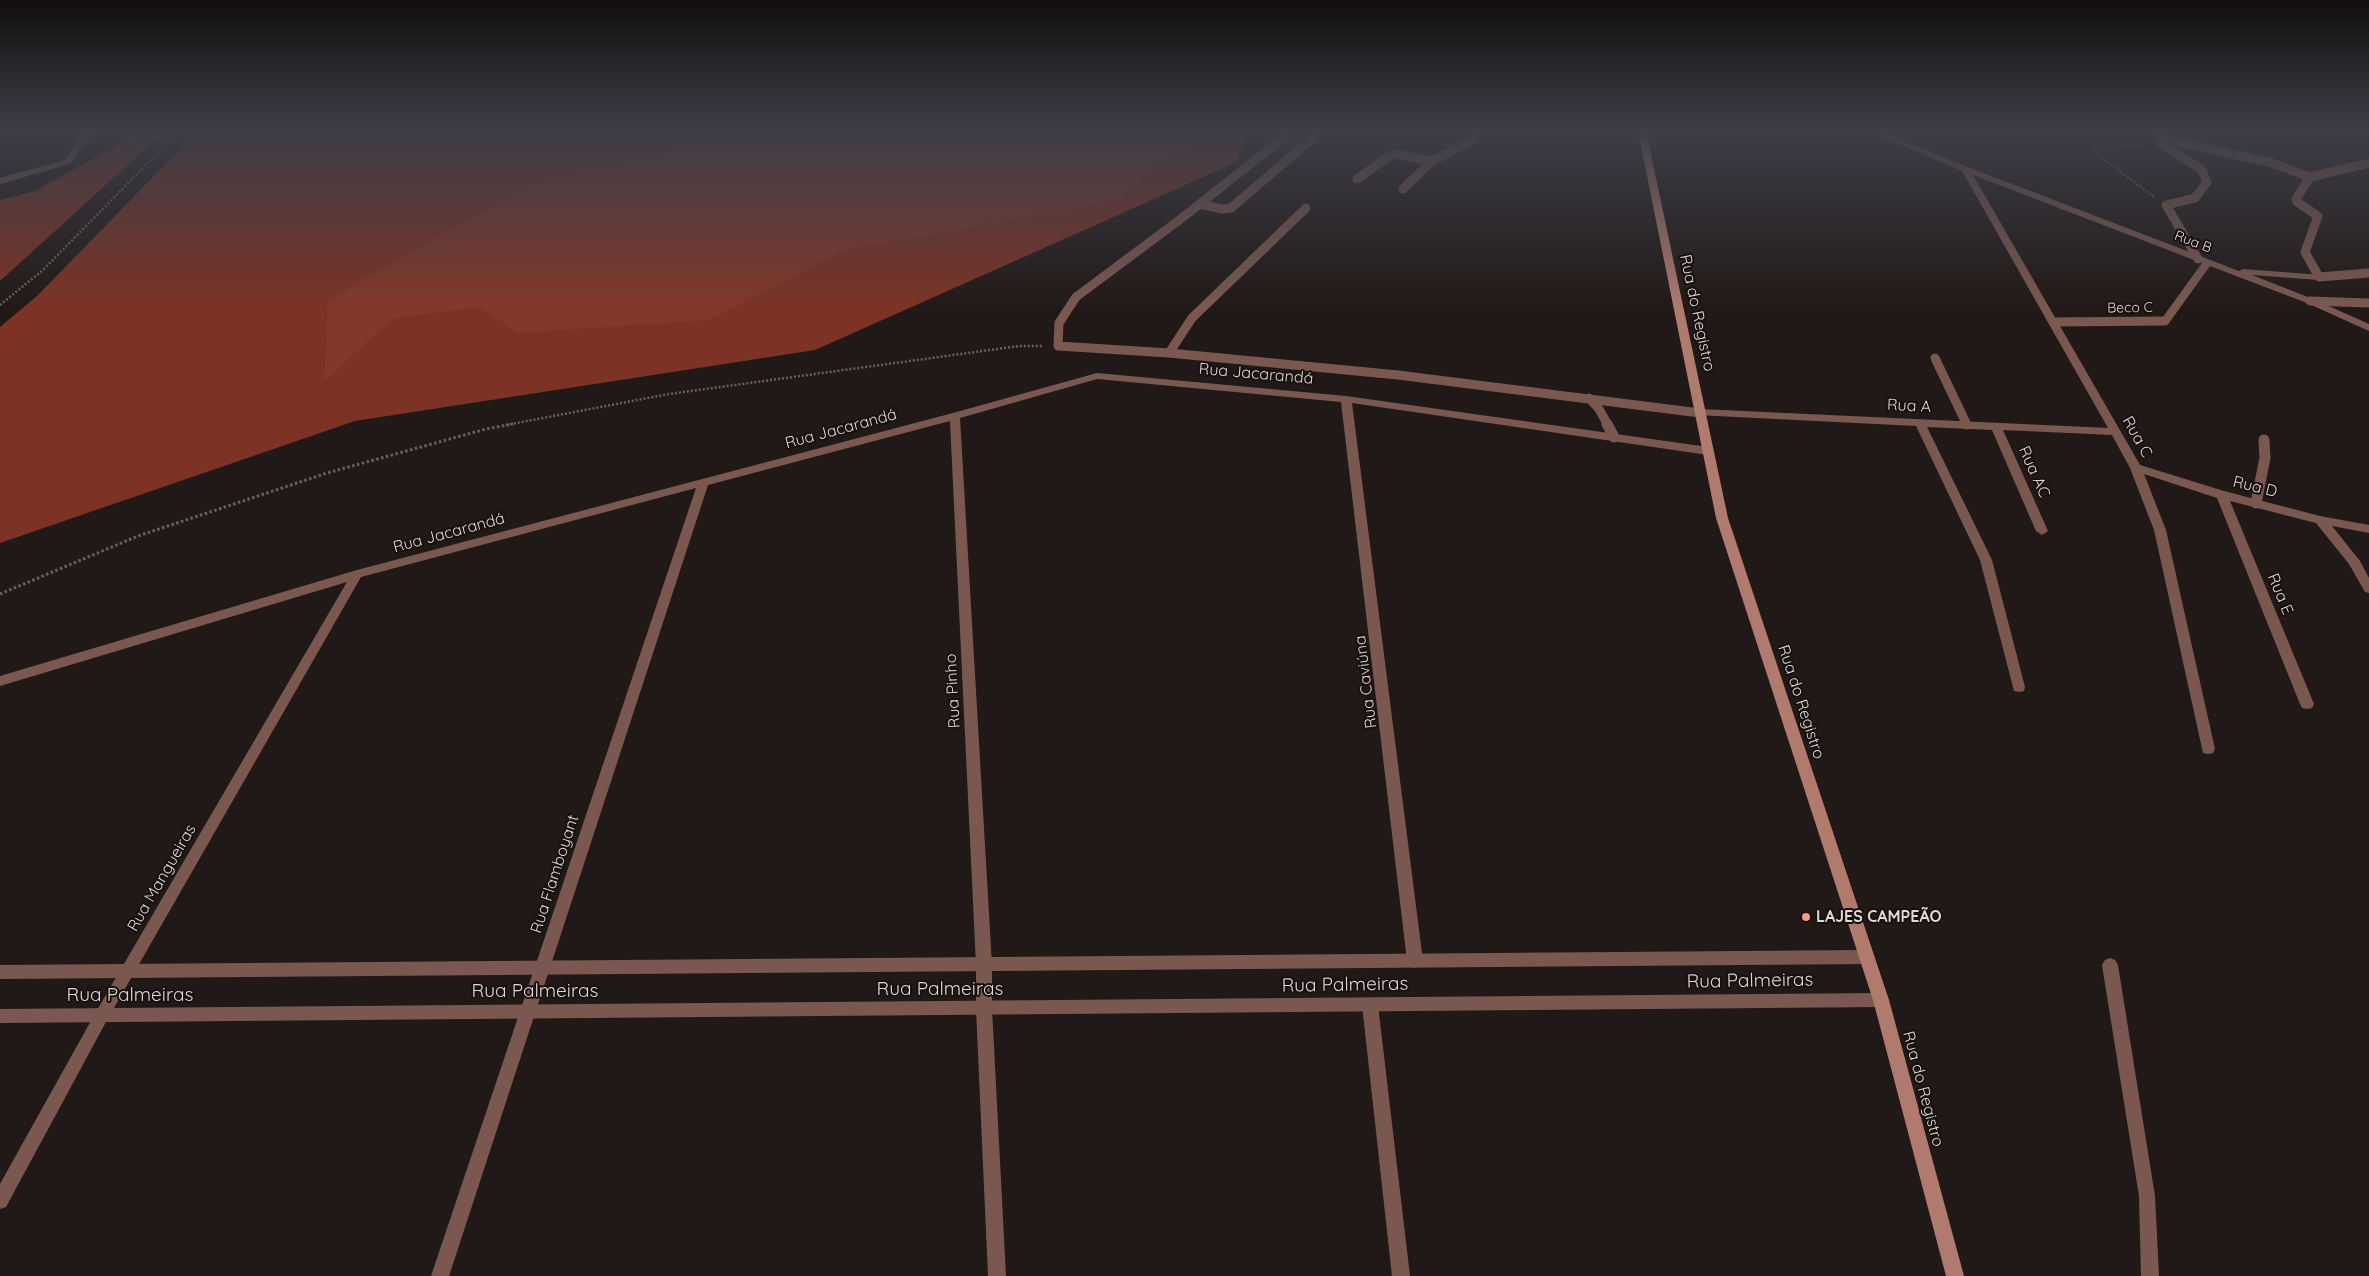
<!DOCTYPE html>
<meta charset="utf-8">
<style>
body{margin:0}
canvas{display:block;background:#211917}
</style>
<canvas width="2369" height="1276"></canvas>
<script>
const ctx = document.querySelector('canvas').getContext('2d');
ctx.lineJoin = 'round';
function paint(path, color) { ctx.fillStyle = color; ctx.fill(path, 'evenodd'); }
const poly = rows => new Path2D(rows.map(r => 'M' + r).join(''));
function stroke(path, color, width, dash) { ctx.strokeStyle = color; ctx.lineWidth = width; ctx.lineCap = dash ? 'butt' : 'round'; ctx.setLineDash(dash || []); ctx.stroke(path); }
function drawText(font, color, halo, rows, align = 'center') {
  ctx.font = font + ' Quicksand,sans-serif'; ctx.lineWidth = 4; ctx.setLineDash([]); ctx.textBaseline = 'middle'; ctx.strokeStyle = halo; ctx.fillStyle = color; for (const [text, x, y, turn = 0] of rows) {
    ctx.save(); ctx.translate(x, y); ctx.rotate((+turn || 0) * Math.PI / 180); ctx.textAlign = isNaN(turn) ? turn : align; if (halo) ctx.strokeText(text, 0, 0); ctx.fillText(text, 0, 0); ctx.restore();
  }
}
const forest = poly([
 [142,131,165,131,0,281,0,200,35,191],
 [205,131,1247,131,1237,162,815,350,355,421,0,543,0,327,37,296,188,141]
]);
const water = poly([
 [722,131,1205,131,1113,202,844,250,708,320,518,333,480,307,394,318,324,381,328,300,528,185,662,156]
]);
const pathFar1 = poly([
 [2144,145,2092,150,2154,197],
 [0,305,43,270,179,131],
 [506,425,669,394,1019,346,1042,346]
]);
const path = poly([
 [0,594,138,536,327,473,486,429,513,424]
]);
const serviceFar1 = poly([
 [1292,131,1182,218,1076,297,1059,323,1058,346,1169,353,1398,375,1700,413],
 [2153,131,2181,143,2269,162,2310,177,2369,163],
 [2166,138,2160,143,2201,169,2207,182,2195,198,2166,205,2198,259],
 [2310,177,2296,199,2297,202,2318,216,2305,252,2319,277,2369,273],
 [1357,179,1388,157,1396,154,1432,161],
 [1403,189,1432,161,1474,139,1477,131],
 [1199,204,1222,209,1231,208,1321,131],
 [2310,301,2369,303],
 [2053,322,2165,321],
 [1169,353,1192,318,1306,208],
 [1935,358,1967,425],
 [1589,398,1599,409,1608,425]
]);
const service = poly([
 [1607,424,1614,437],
 [2256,503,2265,458,2264,440]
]);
const minor = poly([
 [85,131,94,131,70,164,0,184,0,178,64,160,85,131],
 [1868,131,1880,131,1968,167,2239,271,2243,269,2322,275,2322,279,2319,280,2252,275,2313,299,2369,324,2369,331,2307,303,2210,266,2169,323,2161,323,2160,321,2202,263,1973,175,2140,465,2224,491,2320,516,2369,525,2369,533,2332,526,2360,561,2369,578,2369,593,2365,592,2349,564,2316,523,2230,501,2314,704,2312,708,2307,709,2302,708,2300,704,2217,498,2144,474,2166,530,2215,749,2213,753,2208,754,2203,753,2154,530,2130,468,2112,435,2003,430,2048,531,2042,535,2036,531,1992,430,1927,427,1992,560,2025,687,2024,691,2019,692,2014,691,2013,687,1980,560,1916,426,1696,415,1695,413,1700,409,2108,428,1962,171,1868,131],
 [1097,373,1346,396,1708,447,1714,451,1708,455,1352,403,1423,961,1420,966,1415,968,1410,966,1407,961,1341,402,1097,379,960,418,992,965,992,1009,1006,1276,988,1276,976,1009,976,965,950,421,708,485,449,1276,431,1276,696,488,361,577,107,1020,6,1207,0,1209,0,1184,97,1010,347,582,0,686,0,676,357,570,953,413,1097,373],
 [2110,958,2115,960,2118,965,2155,1196,2159,1276,2141,1276,2139,1196,2102,965,2105,960,2110,958],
 [1370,998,1375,1000,1378,1005,1410,1276,1392,1276,1362,1005,1365,1000,1370,998]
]);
const tertiary = poly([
 [1866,950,1871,952,1874,957,1871,962,1866,964,0,979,0,965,1866,950],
 [1881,993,1886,995,1889,1000,1886,1005,1881,1007,0,1023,0,1009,1881,993]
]);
const secondary = poly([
 [1638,131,1646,131,1728,518,1889,1000,1964,1276,1946,1276,1873,1000,1716,518,1638,131]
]);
const markers = [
 [1806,917,5,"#f49d8b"]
];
const farStreetnames = [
 ["Rua B",2193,242,21],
 ["Beco C",2130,308,-1]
];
const streetNames = [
 ["Rua do Registro",1697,313,78],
 ["Rua Jacarandá",1256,374,5],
 ["Rua A",1909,406,3],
 ["Rua Jacarandá",841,429,-15],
 ["Rua C",2137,437,61],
 ["Rua AC",2034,472,66],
 ["Rua D",2255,487,14],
 ["Rua Jacarandá",449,533,-15],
 ["Rua E",2280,594,68],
 ["Rua Caviúna",1366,682,-97],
 ["Rua Pinho",953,691,-93],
 ["Rua do Registro",1801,702,72],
 ["Rua Flamboyant",555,874,-72],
 ["Rua Mangueiras",162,878,-60],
 ["Rua do Registro",1923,1089,75]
];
const poiNames = [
 ["LAJES CAMPEÃO",1816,917]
];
const nearStreetnames = [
 ["Rua Palmeiras",1750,981,-1],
 ["Rua Palmeiras",1345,985,-1],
 ["Rua Palmeiras",940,989],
 ["Rua Palmeiras",535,991],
 ["Rua Palmeiras",130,995]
];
paint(forest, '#7c3325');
paint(water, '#82392a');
stroke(pathFar1, '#68615f', 2.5, [2, 2]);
stroke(path, '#68615f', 3, [2.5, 2.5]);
stroke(serviceFar1, '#7a5850', 9);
stroke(service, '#7a5850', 11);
paint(minor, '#7a5850');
paint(tertiary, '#7a5850');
paint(secondary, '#b07a6e');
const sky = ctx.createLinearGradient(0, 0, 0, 310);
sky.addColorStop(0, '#120e0d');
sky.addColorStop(0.42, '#3d3e47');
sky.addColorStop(1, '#3d3e4700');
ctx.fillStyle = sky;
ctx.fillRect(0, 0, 2369, 310);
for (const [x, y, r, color] of markers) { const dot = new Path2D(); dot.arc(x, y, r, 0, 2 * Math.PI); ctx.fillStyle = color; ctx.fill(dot); stroke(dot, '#18100e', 2); }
drawText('14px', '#dfd9d7', '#18100e', farStreetnames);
drawText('16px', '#dfd9d7', '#18100e', streetNames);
drawText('bold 16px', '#dfd9d7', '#18100e', poiNames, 'left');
drawText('19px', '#dfd9d7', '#18100e', nearStreetnames);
</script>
